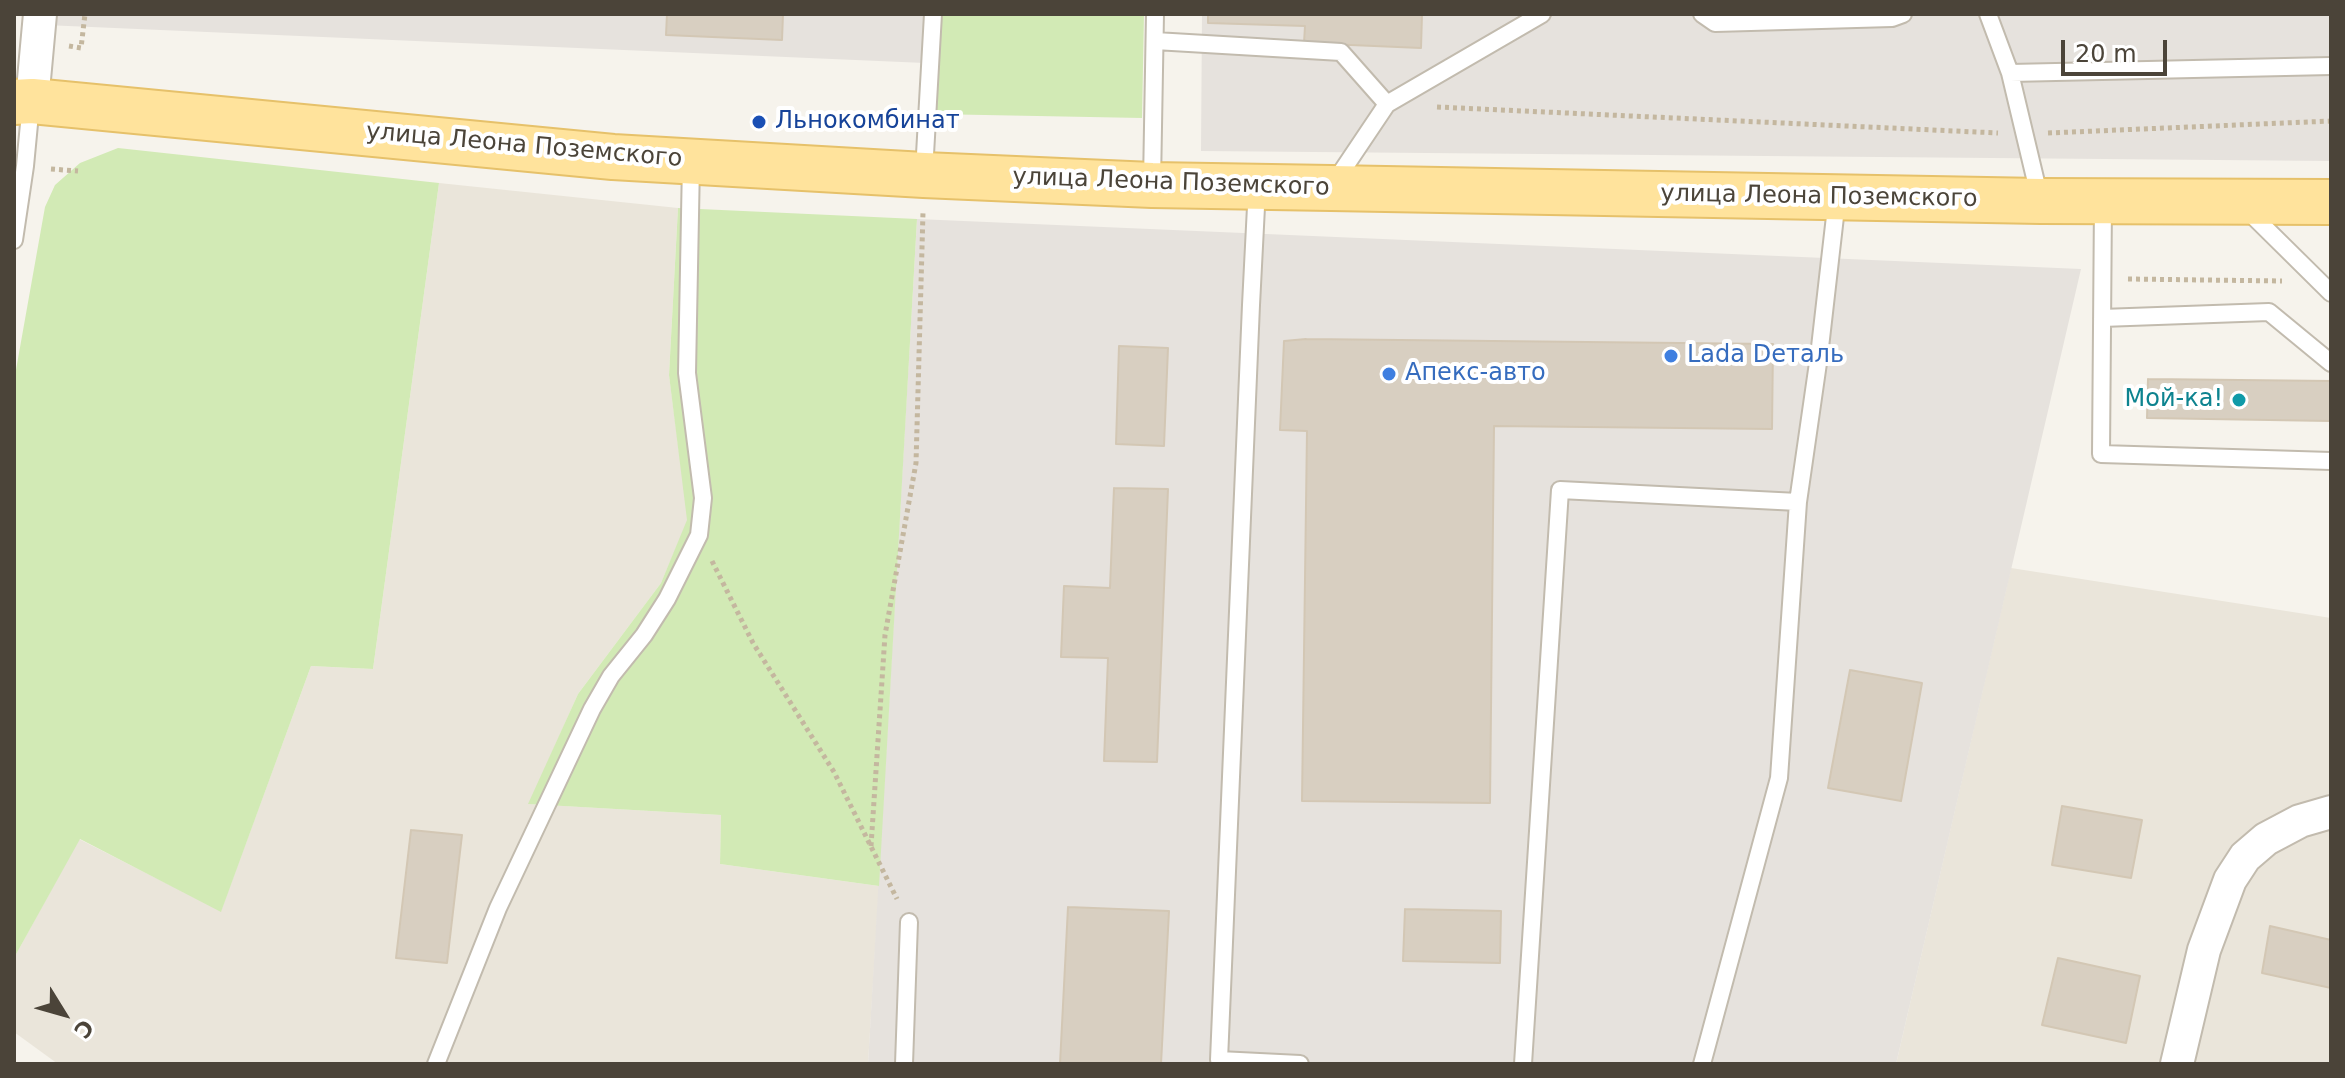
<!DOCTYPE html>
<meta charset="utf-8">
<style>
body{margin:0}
#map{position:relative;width:2345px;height:1078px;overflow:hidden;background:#f6f3ec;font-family:"DejaVu Sans",sans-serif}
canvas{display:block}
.frame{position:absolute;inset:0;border:16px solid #4b4439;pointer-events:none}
.north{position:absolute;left:24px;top:974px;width:80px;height:80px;-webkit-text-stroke:6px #fff;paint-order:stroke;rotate:127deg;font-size:22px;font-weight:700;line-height:32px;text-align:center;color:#4b4439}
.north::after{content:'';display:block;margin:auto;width:28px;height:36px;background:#4b4439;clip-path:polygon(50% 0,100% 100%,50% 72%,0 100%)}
.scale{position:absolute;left:2061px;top:40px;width:106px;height:36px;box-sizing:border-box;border:4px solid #4b4439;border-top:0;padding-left:10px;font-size:24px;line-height:28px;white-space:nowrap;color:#4b4439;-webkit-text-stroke:6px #fff;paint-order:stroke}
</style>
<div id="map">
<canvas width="2345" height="1078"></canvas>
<div class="frame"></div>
<div class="north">С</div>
<div class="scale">20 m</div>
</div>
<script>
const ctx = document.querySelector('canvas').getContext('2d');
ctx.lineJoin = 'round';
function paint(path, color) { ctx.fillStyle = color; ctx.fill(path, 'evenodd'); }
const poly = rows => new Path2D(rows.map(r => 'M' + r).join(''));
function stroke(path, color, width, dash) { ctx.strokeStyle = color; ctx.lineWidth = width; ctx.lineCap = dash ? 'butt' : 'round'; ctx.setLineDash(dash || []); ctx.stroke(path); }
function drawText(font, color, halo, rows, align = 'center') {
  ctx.font = font + ' "DejaVu Sans",sans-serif'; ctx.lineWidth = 8; ctx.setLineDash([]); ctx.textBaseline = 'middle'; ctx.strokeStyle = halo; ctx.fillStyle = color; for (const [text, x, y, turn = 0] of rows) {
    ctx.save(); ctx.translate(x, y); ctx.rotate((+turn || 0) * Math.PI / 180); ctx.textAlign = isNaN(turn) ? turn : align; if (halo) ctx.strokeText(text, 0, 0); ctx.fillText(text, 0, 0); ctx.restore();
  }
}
const residential = poly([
 [439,183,678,208,669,375,688,520,661,583,578,694,529,804,721,815,720,864,879,886,868,1064,58,1064,14,1032,14,958,79,839,221,911,311,666,373,669],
 [2011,568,2331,618,2331,1064,1896,1064]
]);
const industrial = poly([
 [47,14,949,14,948,64,45,25],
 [1202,14,2331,14,2331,161,1201,151],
 [917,219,2081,269,1896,1064,868,1064]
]);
const green = poly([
 [934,14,1144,14,1142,118,932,114],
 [118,148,439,183,373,669,311,666,221,912,80,839,14,958,14,381,45,207,55,185,80,163],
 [678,208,917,219,879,886,720,864,721,815,528,804,578,694,661,583,687,520,669,375]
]);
const building = poly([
 [667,14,783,14,782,40,666,35,667,14],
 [1208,14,1422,14,1421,48,1304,43,1305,26,1208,23,1208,14],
 [1306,339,1773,344,1772,429,1494,426,1490,803,1302,801,1307,431,1280,430,1284,341,1306,339],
 [1119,346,1168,348,1164,446,1116,444,1119,346],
 [2148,379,2331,381,2330,421,2147,418,2148,379],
 [1114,488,1168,489,1157,762,1104,761,1108,658,1061,657,1064,586,1110,588,1114,488],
 [1850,670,1922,683,1901,801,1828,788,1850,670],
 [2062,806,2142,820,2131,878,2052,865,2062,806],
 [411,830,462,835,447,963,396,958,411,830],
 [1068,907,1169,911,1161,1064,1060,1064,1068,907],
 [1405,909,1501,911,1500,963,1403,961,1405,909],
 [2270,926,2331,940,2331,988,2262,973,2270,926],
 [2058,958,2140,976,2126,1043,2042,1025,2058,958]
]);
const path = poly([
 [69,46,81,48,85,14],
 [1437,107,1998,133],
 [2048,133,2331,121],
 [51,169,78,171],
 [2128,279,2282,281],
 [712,561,753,643,834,772,897,899],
 [871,846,885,635,916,463,923,212]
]);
const service = poly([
 [1702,14,1715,23,1892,18,1903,14],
 [1988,14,2010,73,2040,199],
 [1155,41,1341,52,1387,104],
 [2010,73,2331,66],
 [924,172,933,14],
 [1152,183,1155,14],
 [1334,183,1387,104,1542,14],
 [1257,187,1251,305,1219,1060,1300,1064],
 [2103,202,2101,454,2331,461],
 [2245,208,2331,293],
 [14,240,25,166,31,103],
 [2102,318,2269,312,2331,363],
 [1798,502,1819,356,1837,199],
 [436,1064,498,908,592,709,611,676,644,635,667,599,699,535,703,498,687,373,691,163],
 [904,1064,909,922],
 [1523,1064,1560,490,1798,502,1779,778,1702,1064]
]);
const minor = poly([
 [32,101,40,14],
 [2177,1064,2204,950,2230,880,2245,857,2266,839,2300,821,2331,812]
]);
const primary = poly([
 [14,102,32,101,613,157,924,175,1152,185,1331,188,2041,201,2331,202]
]);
const markers = [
 [759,122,8,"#1a4fb4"],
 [1671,356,8,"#3f7fe0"],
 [1389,374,8,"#3f7fe0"],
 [2239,400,8,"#0f9aa8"]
];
const transitNames = [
 ["Льнокомбинат",775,122]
];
const streetNames = [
 ["улица Леона Поземского",524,146,5],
 ["улица Леона Поземского",1171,183,2],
 ["улица Леона Поземского",1819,197,1]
];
const shopNames = [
 ["Lada Dеталь",1687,356],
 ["Апекс-авто",1405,374]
];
const cultureNames = [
 ["Мой-ка!",2223,400]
];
paint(residential, '#eae5da');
paint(industrial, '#e6e2dd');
paint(green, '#d2eab5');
paint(building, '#d8cfc1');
stroke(building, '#d3c7b4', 2);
stroke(service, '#c2bbae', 20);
stroke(minor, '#c2bbae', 36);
stroke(primary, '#e6c16a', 48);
stroke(path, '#c4b79f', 5, [4, 4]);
stroke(service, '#fff', 16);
stroke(minor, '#fff', 32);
stroke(primary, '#ffe39c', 44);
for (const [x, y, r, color] of markers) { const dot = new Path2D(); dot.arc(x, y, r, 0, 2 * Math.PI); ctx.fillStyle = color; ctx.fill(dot); stroke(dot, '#fff', 3); }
drawText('24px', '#164399', '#fff', transitNames, 'left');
drawText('24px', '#4b4439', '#fff', streetNames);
drawText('24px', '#366cbe', '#fff', shopNames, 'left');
drawText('24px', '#0d838f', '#fff', cultureNames, 'right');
</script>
